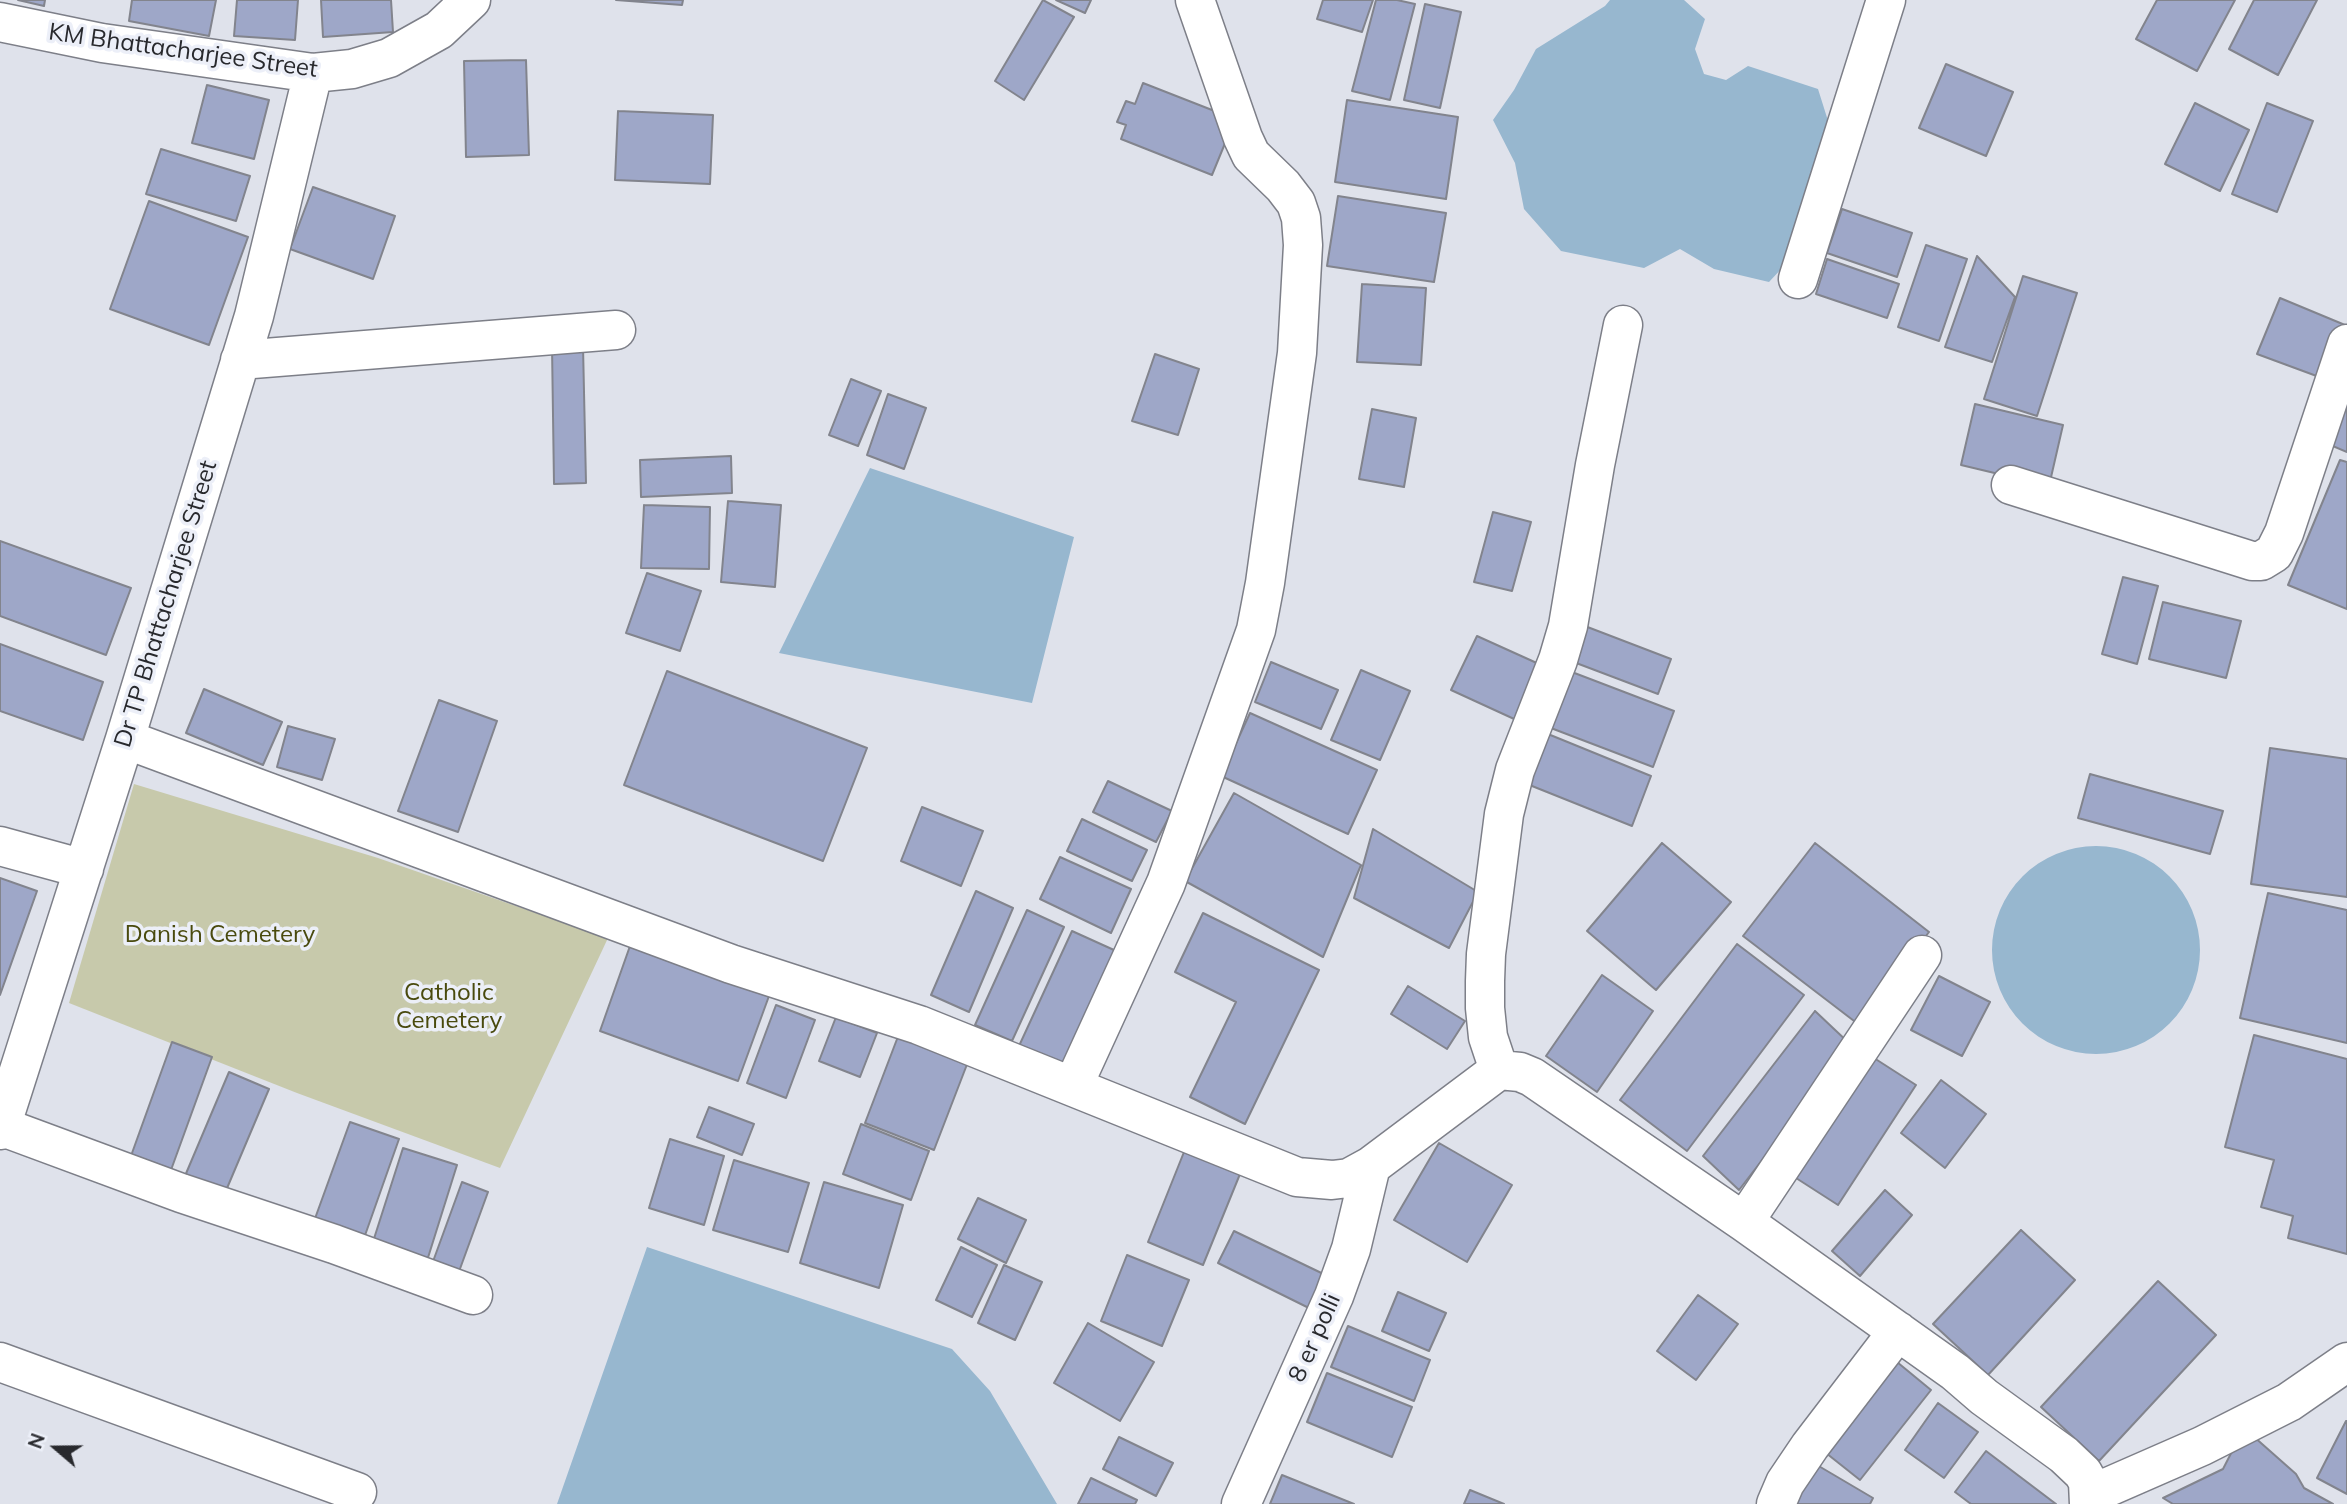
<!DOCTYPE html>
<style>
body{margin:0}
#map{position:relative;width:2347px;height:1504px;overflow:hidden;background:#dfe2eb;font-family:Mulish,sans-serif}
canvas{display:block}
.north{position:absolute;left:21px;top:1413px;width:70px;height:70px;-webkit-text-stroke:5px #eceff8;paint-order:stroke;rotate:290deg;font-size:19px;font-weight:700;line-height:28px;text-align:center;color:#28292d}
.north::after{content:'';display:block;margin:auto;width:24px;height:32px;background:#28292d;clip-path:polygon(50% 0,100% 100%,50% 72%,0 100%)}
</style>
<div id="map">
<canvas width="2347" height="1504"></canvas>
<div class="north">N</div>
</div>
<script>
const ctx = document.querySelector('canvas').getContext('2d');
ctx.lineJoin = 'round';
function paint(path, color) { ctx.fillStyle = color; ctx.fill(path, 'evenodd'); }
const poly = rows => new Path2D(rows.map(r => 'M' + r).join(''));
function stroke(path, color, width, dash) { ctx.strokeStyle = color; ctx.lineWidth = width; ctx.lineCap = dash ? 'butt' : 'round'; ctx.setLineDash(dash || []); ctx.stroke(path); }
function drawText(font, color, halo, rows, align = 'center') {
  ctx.font = font + ' Mulish,sans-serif'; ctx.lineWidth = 7; ctx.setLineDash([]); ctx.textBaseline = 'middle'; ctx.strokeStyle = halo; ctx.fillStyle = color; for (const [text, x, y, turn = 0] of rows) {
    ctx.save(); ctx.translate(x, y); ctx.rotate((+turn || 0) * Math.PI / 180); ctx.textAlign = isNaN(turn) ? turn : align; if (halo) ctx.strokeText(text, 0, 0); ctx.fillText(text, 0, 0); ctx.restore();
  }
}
const green = poly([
 [134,784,378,858,608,938,500,1168,297,1093,69,1003]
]);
const water = poly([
 [1610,0,1684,0,1705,19,1695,49,1704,74,1726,80,1748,66,1818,89,1835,143,1797,252,1769,282,1714,269,1680,249,1644,268,1561,251,1524,209,1515,163,1493,120,1514,90,1536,49,1605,6],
 [870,468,1074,537,1032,703,779,653],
 '1992 950a104 104 0 1 1 208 0a104 104 0 1 1-208 0Z',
 [647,1247,952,1349,990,1391,1057,1504,557,1504]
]);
const building = poly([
 [18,0,45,0,44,6,18,0],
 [132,0,216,0,209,36,129,21,132,0],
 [237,0,298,0,295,40,234,36,237,0],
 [321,0,391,0,393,32,323,37,321,0],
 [616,0,683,0,682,5,616,0],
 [1043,0,1074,17,1024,100,995,81,1043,0],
 [1056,0,1091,0,1085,13,1056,0],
 [1323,0,1373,0,1362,32,1317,19,1323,0],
 [1376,0,1397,0,1415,4,1390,100,1352,91,1376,0],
 [2157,0,2235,0,2197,71,2136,39,2157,0],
 [2254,0,2317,0,2278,75,2229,49,2254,0],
 [1425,4,1461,12,1440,108,1404,100,1425,4],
 [526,60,529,155,466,157,464,61,526,60],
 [1946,64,2013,92,1986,156,1919,128,1946,64],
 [1143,83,1235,119,1212,175,1121,139,1126,125,1117,122,1126,101,1135,104,1143,83],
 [207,85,269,100,254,159,192,143,207,85],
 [1347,100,1458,117,1446,199,1335,182,1347,100],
 [2195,103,2249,130,2220,191,2165,164,2195,103],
 [2267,103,2313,121,2277,212,2232,194,2267,103],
 [618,111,713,115,710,184,615,180,618,111],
 [161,149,250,176,236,221,146,194,161,149],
 [313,187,395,216,373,279,290,249,313,187],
 [1338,196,1446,213,1434,282,1327,266,1338,196],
 [149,201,248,237,209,345,110,309,149,201],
 [1842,209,1912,233,1897,277,1827,253,1842,209],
 [1926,245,1967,259,1939,341,1898,327,1926,245],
 [1977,256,2015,297,1992,362,1945,347,1977,256],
 [1827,259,1899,284,1887,318,1816,294,1827,259],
 [2023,276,2077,293,2037,416,1984,399,2023,276],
 [1362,284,1426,288,1421,365,1357,362,1362,284],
 [2280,298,2345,325,2322,378,2257,354,2280,298],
 [552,346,583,346,586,483,554,484,552,346],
 [1155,354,1199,369,1178,435,1132,421,1155,354],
 [851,379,881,391,858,446,829,435,851,379],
 [2347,379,2347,452,2321,441,2347,379],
 [888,394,926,408,904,469,867,455,888,394],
 [1975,404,2063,425,2049,486,1961,465,1975,404],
 [1372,409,1416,418,1404,487,1359,479,1372,409],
 [731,456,732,493,641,497,640,460,731,456],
 [2340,460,2347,462,2347,609,2288,585,2340,460],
 [728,501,781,505,775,587,721,582,728,501],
 [644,505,710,507,709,569,641,568,644,505],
 [1493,512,1531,522,1512,591,1474,582,1493,512],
 [0,541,131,588,106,655,0,616,0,541],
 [647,573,701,591,680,651,626,633,647,573],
 [2123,577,2158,586,2137,664,2102,654,2123,577],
 [2163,602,2241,621,2226,678,2149,659,2163,602],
 [1577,623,1671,659,1658,694,1563,658,1577,623],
 [1477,636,1550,669,1525,724,1451,690,1477,636],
 [0,644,103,682,83,740,0,711,0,644],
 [1271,662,1338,690,1321,729,1255,702,1271,662],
 [1564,669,1674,711,1653,767,1543,725,1564,669],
 [1361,670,1410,691,1380,760,1331,740,1361,670],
 [667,671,867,748,823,861,624,785,667,671],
 [204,689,282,722,263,765,186,733,204,689],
 [439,700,497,721,458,832,398,811,439,700],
 [1250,713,1377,770,1348,834,1221,776,1250,713],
 [288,726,335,739,322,780,277,767,288,726],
 [1543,732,1651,776,1632,826,1522,782,1543,732],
 [2270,748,2347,759,2347,897,2251,884,2270,748],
 [2090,774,2223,811,2210,854,2078,818,2090,774],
 [1108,781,1172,811,1156,842,1093,812,1108,781],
 [1234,793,1361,865,1323,957,1185,881,1234,793],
 [922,807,983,831,961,886,901,861,922,807],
 [1082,819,1147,850,1132,881,1067,851,1082,819],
 [1373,829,1478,892,1449,948,1354,898,1373,829],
 [1662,843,1731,902,1656,990,1587,931,1662,843],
 [1815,843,1929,932,1858,1024,1743,936,1815,843],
 [1060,857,1131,889,1111,933,1040,899,1060,857],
 [0,878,37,891,0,995,0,878],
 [976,891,1013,908,969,1012,931,995,976,891],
 [2268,893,2347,910,2347,1043,2240,1018,2268,893],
 [1027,910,1064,927,1012,1041,975,1025,1027,910],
 [1203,913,1319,970,1245,1124,1190,1097,1236,1002,1175,972,1203,913],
 [1072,931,1125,955,1072,1070,1019,1046,1072,931],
 [1737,944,1804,995,1687,1151,1620,1100,1737,944],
 [630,946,769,996,738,1081,600,1031,630,946],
 [1602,975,1653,1011,1597,1092,1546,1056,1602,975],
 [1939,976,1990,1002,1962,1056,1911,1030,1939,976],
 [1408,986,1465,1021,1447,1049,1391,1014,1408,986],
 [776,1005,815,1020,786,1098,747,1083,776,1005],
 [1815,1011,1851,1045,1739,1190,1703,1156,1815,1011],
 [836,1017,877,1033,860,1077,819,1061,836,1017],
 [902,1026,971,1054,934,1150,865,1123,902,1026],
 [2254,1035,2347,1059,2347,1254,2288,1238,2293,1216,2261,1207,2274,1160,2225,1147,2254,1035],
 [172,1042,212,1057,167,1181,127,1167,172,1042],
 [1874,1058,1916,1085,1838,1205,1796,1178,1874,1058],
 [229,1072,269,1089,222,1200,182,1183,229,1072],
 [1941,1080,1986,1114,1945,1168,1901,1133,1941,1080],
 [709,1107,754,1124,742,1155,697,1137,709,1107],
 [350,1122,399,1139,363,1241,313,1224,350,1122],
 [861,1124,929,1151,911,1200,843,1174,861,1124],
 [670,1139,724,1156,704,1225,649,1208,670,1139],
 [1439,1143,1512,1185,1467,1262,1394,1220,1439,1143],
 [403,1148,457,1165,426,1264,371,1248,403,1148],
 [1184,1152,1240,1174,1203,1265,1148,1242,1184,1152],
 [734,1160,809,1183,788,1252,713,1230,734,1160],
 [462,1182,488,1192,457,1277,431,1267,462,1182],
 [824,1182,903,1205,879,1288,800,1263,824,1182],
 [1885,1190,1912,1215,1860,1276,1832,1251,1885,1190],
 [978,1198,1026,1220,1006,1263,958,1239,978,1198],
 [2021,1230,2075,1280,1988,1375,1933,1324,2021,1230],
 [1234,1231,1336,1280,1319,1313,1218,1263,1234,1231],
 [961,1247,997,1265,972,1317,936,1300,961,1247],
 [1127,1255,1189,1280,1162,1346,1101,1321,1127,1255],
 [1004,1265,1042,1282,1015,1340,978,1323,1004,1265],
 [2158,1281,2216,1335,2099,1461,2041,1407,2158,1281],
 [1398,1292,1446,1313,1429,1351,1382,1331,1398,1292],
 [1698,1295,1738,1324,1696,1380,1657,1351,1698,1295],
 [1088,1323,1154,1362,1120,1421,1054,1383,1088,1323],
 [1348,1326,1430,1360,1414,1401,1331,1367,1348,1326],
 [1897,1362,1931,1390,1860,1480,1826,1453,1897,1362],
 [1327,1373,1412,1407,1392,1457,1307,1422,1327,1373],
 [1938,1403,1978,1432,1944,1478,1905,1450,1938,1403],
 [2346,1421,2347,1421,2347,1494,2317,1478,2346,1421],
 [2244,1428,2296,1474,2304,1488,2333,1504,2173,1504,2163,1498,2223,1469,2244,1428],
 [1119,1437,1173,1463,1156,1496,1103,1469,1119,1437],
 [1986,1451,2056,1504,1971,1504,1955,1492,1986,1451],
 [1817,1465,1873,1498,1870,1504,1795,1504,1817,1465],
 [1282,1475,1354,1504,1270,1504,1282,1475],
 [1091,1478,1137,1500,1135,1504,1078,1504,1091,1478],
 [1470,1490,1504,1504,1464,1504,1470,1490]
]);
const street = poly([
 [0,22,102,43,313,73,352,69,389,58,439,30,471,0],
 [1798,279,1886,0],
 [240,360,616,330],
 [2011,485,2252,561,2261,561,2274,553,2284,533,2347,344],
 [125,739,731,964,919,1025,1297,1177,1332,1180,1349,1178,1371,1166,1499,1070,1520,1072,1532,1077,1744,1222,1955,1372,1984,1397,2064,1455,2083,1473,2088,1482,2089,1504],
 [0,846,84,869],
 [1499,1070,1488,1037,1485,1008,1485,981,1486,954,1504,814,1515,770,1558,660,1568,626,1595,465,1623,325],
 [1073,1086,1166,883,1256,630,1265,583,1297,353,1303,245,1301,218,1296,203,1283,186,1251,155,1243,138,1195,0],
 [0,1126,181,1193,334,1244,473,1295],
 [0,1130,125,739,254,316,313,73],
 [1744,1222,1922,955],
 [0,1362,357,1492],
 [2090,1495,2202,1446,2289,1402,2347,1362],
 [1241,1504,1334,1296,1351,1249,1371,1166],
 [1776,1504,1785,1483,1810,1446,1898,1331]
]);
const streetNames = [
 ["KM Bhattacharjee Street",183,51,8],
 ["Dr TP Bhattacharjee Street",166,604,-73],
 ["8 er polli",1315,1338,-66]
];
const parkNames = [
 ["Danish Cemetery",220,935],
 ["Catholic",449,993],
 ["Cemetery",449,1021]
];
paint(green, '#c7c9ab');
paint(water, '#97b7cf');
paint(building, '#9ea7c8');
stroke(building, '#82848d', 2);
stroke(street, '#7d7f88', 41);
stroke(street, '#fff', 38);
drawText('24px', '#28292d', '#eceff8', streetNames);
drawText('24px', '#494a0e', '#eceff8', parkNames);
</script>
